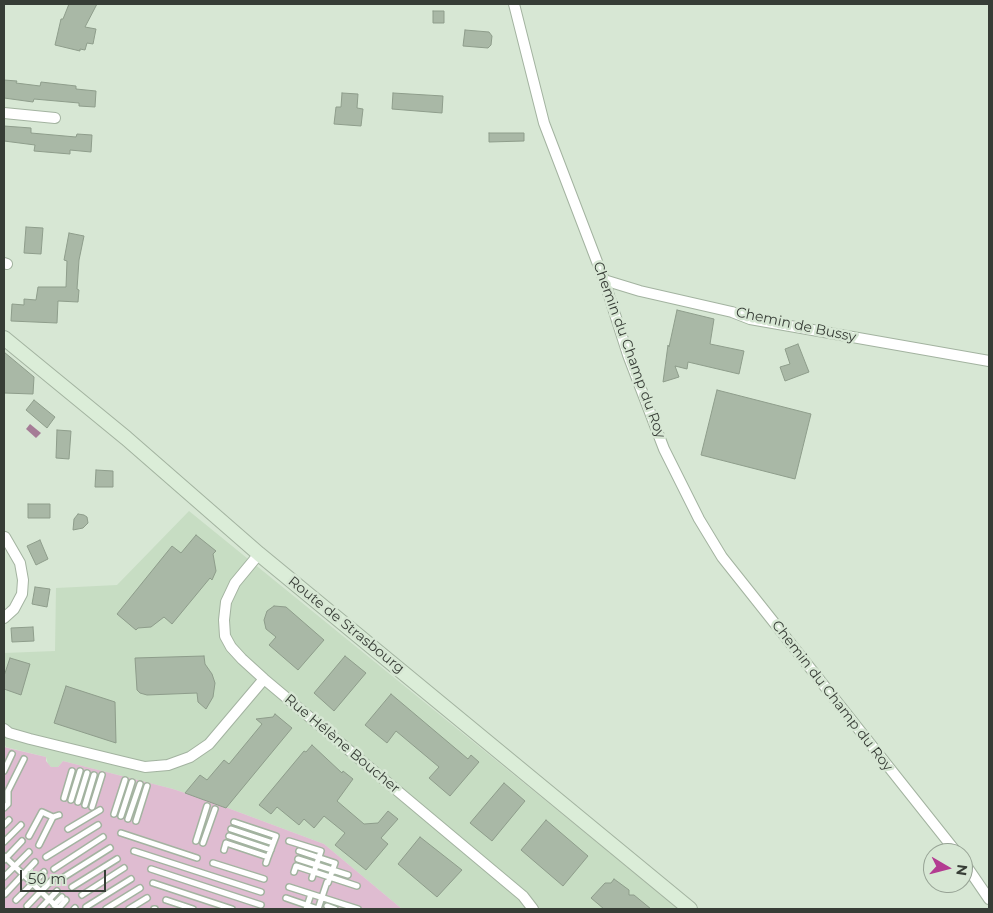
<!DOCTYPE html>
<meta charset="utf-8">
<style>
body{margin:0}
#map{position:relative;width:993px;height:913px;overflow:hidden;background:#d7e7d4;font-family:Montserrat,sans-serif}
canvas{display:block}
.frame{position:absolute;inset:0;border:5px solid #373d36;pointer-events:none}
.north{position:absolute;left:923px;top:843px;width:50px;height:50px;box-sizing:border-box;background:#d7e7d4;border:1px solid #97a395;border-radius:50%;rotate:98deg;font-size:14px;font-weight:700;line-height:20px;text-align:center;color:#373d36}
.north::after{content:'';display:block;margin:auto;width:18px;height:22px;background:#b33c91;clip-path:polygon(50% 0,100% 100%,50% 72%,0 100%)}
.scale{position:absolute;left:20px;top:870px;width:86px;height:22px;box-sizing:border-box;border:2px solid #373d36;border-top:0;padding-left:6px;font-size:15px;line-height:18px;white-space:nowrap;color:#373d36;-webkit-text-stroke:4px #d7e7d4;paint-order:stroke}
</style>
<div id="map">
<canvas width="993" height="913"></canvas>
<div class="frame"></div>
<div class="north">N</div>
<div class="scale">50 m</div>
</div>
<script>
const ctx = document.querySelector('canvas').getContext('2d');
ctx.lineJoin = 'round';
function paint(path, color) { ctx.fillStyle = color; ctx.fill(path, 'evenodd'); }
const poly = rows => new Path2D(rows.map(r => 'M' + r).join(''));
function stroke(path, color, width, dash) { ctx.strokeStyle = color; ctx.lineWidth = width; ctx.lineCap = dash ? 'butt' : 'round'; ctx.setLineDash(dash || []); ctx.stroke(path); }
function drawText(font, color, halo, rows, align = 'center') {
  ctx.font = font + ' Montserrat,sans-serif'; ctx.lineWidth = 5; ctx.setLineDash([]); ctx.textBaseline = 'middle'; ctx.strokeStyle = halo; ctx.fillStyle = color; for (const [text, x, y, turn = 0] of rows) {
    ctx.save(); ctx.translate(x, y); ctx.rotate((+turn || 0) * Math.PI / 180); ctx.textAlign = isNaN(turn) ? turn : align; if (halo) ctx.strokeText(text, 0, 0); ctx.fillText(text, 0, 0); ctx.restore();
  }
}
const built = poly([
 [189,511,679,909,402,909,324,844,209,801,173,789,63,761,58,767,51,767,48,764,46,757,6,747,4,743,4,653,55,651,56,588,117,585]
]);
const green = poly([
 [4,747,46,757,46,761,51,767,58,767,63,761,173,789,209,801,324,844,402,909,4,909]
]);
const water = poly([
 [30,424,41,433,36,438,26,429]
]);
const building = poly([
 [69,4,97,4,85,27,96,29,93,44,87,43,85,50,80,49,80,51,55,45,61,19,63,19,69,4],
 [433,11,444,11,444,23,433,23,433,11],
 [465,30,489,32,492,36,491,45,488,48,463,46,465,30],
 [4,80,17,81,16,83,40,86,41,82,76,86,76,89,96,91,95,107,79,106,79,103,34,99,33,102,4,98,4,80],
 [342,93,358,94,357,108,363,109,361,126,334,124,336,107,341,107,342,93],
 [393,93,443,96,442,113,392,109,393,93],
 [4,126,31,128,31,133,76,137,77,134,92,135,91,152,70,150,70,154,34,151,35,145,4,141,4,126],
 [489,133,524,133,524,141,489,142,489,133],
 [26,227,43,228,41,254,24,253,26,227],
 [69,233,84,236,79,260,77,289,79,290,78,302,58,301,57,323,11,321,12,304,24,305,24,299,36,300,38,287,66,287,67,261,64,260,69,233],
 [677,310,714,319,710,344,744,351,739,374,688,362,687,369,675,366,679,377,663,382,668,345,669,347,677,310],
 [798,344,809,372,785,381,780,367,790,364,785,349,798,344],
 [4,352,34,377,33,394,4,393,4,352],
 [717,390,811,414,795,479,701,455,717,390],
 [34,400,55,417,47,428,26,410,34,400],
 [57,430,71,431,69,459,56,458,57,430],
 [96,470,113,471,113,487,95,487,96,470],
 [28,504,50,504,50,518,28,518,28,504],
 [78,514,84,515,87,517,88,523,83,528,73,530,74,519,78,514],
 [196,535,216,551,213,554,216,571,212,580,210,578,172,624,164,617,151,627,138,628,136,630,117,614,172,546,181,553,196,535],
 [40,540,48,559,36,565,27,546,40,540],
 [35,587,50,589,47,607,32,604,35,587],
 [274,606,286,607,324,640,298,670,269,645,276,637,266,629,264,620,267,611,274,606],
 [33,627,34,641,12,642,11,628,33,627],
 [204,656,205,664,212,674,215,683,213,697,206,709,198,702,197,693,147,695,140,693,137,690,135,658,204,656],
 [345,656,366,673,334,711,314,693,345,656],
 [10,658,30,664,21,695,4,689,4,676,10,658],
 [66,686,115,702,116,743,54,723,66,686],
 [391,694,468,759,471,755,479,762,450,796,429,778,439,767,396,731,387,743,365,725,391,694],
 [275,714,292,728,226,808,185,793,200,775,207,780,224,760,229,764,262,724,256,719,273,717,275,714],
 [312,745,342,773,343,771,353,779,337,801,364,824,378,823,388,811,398,819,381,838,388,844,366,870,335,845,345,833,324,816,314,828,304,819,299,825,277,807,271,814,259,805,304,751,306,752,312,745],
 [504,783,525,801,492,841,470,823,504,783],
 [546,820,588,856,563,886,521,850,546,820],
 [420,837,462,870,437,897,398,864,420,837],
 [614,879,629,890,629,895,634,895,651,909,604,909,591,898,605,883,611,883,614,879]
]);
const lane = poly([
 [4,771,12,754],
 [64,798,72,771],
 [71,800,80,771],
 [78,802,87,773],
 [85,805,94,775],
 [92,807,102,775],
 [4,808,8,804,8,791,24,759],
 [114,814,125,780],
 [121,816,132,782],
 [128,819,140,784],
 [136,821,147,786],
 [234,822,276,836,268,857],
 [4,825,9,820],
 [68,829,100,810],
 [231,829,273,843],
 [121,833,197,858],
 [29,836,42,812,53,817,59,815],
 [229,836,271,850],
 [196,841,207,806],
 [289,841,321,851,312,878],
 [4,842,21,825],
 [203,843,215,809],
 [39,845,53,817],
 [224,850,226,843,268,857,266,863],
 [134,851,261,892],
 [299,851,335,863,328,883],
 [4,856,59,909],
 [46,857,98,825],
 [298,859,348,875],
 [4,860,22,841],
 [213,863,264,879],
 [54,869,103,837],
 [151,869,261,905],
 [294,872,296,866,357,886],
 [4,877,29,852],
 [64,877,110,848],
 [153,883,232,909],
 [72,887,117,859],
 [289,887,358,909],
 [5,894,35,862],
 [82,895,124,868],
 [286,898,318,909],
 [16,900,44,872],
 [166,900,193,909],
 [54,905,62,897],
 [27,906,52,880],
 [327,906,335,909],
 [86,907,131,879],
 [40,909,57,891],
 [58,909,66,900],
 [74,909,75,908],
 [106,909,140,888],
 [129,909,147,898],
 [154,909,155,909],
 [306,909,311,894],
 [318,909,327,882]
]);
const street = poly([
 [514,4,544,123,604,280,628,355,664,449,699,519,722,557,957,853],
 [4,113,55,118],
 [4,263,7,264],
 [604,280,640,291,732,312,750,319,989,361],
 [259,554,235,583,226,602,224,620,225,636,231,647,242,659,264,679,523,896,533,909],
 [4,618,14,609,22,594,23,580,20,563,5,537],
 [4,729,9,733,30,739,124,762,145,767,168,765,190,757,209,744,264,679],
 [963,861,989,899]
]);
const secondary = poly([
 [4,338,126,438,259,554,690,909]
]);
const streetNames = [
 ["Chemin de Bussy",796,325,12],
 ["Chemin du Champ du Roy",629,350,70],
 ["Route de Strasbourg",346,625,39],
 ["Chemin du Champ du Roy",832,696,52],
 ["Rue Hélène Boucher",342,744,40]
];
paint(built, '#c7ddc3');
paint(green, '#dfbcd1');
paint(water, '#a57c96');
paint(building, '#a9b8a6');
stroke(building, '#8e9d8b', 1);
stroke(lane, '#a3b3a0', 8);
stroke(street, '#a3b3a0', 12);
stroke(secondary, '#a3b3a0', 16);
stroke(lane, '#fff', 5);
stroke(street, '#fff', 10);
stroke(secondary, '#dbedd8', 14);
drawText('14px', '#373d36', '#d7e7d4', streetNames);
</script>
